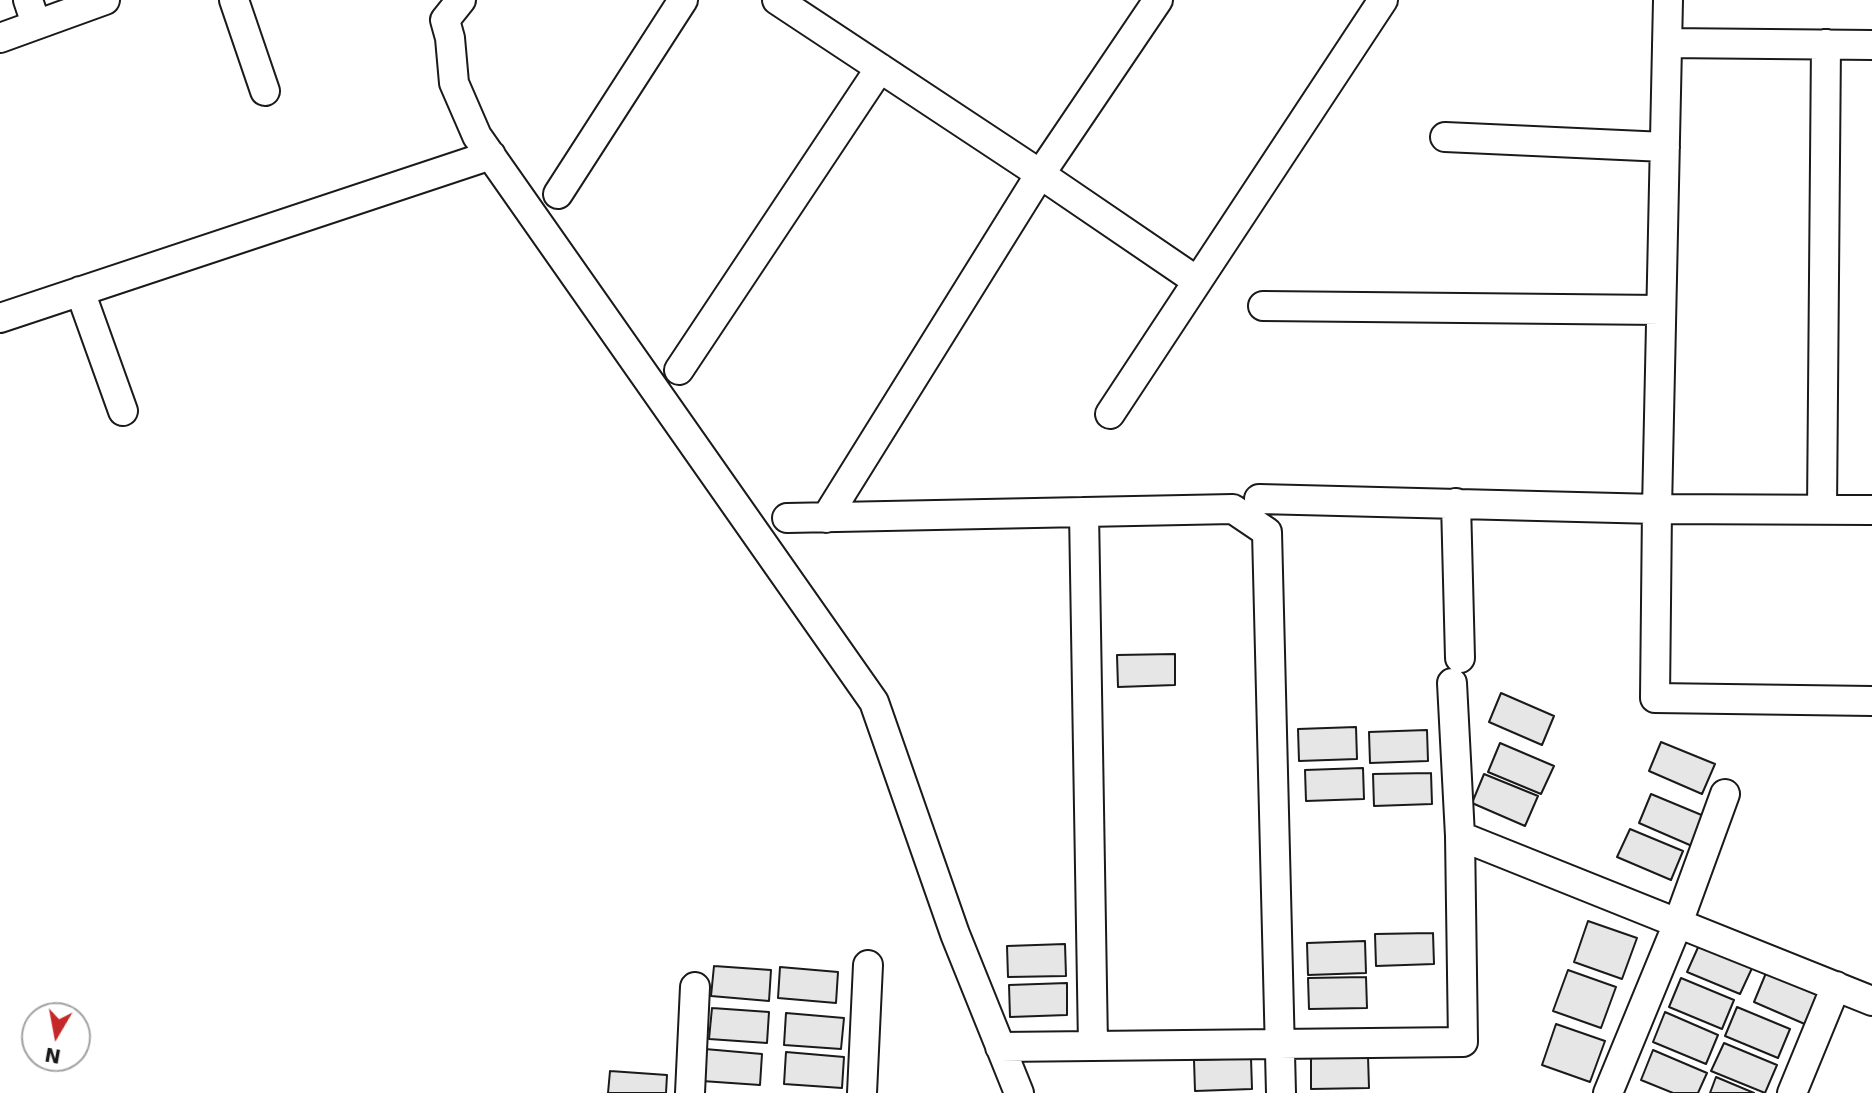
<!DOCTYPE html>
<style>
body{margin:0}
#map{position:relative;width:1872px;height:1093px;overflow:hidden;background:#fff;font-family:"DejaVu Sans",sans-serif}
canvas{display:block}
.north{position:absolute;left:21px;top:1002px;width:70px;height:70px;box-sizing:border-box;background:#fff;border:2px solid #a3a3a3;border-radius:50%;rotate:190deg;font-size:19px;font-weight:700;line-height:28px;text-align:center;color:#1a1a1a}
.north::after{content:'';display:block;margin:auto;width:24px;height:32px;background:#c62828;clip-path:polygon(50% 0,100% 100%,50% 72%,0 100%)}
</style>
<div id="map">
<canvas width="1872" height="1093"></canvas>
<div class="north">N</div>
</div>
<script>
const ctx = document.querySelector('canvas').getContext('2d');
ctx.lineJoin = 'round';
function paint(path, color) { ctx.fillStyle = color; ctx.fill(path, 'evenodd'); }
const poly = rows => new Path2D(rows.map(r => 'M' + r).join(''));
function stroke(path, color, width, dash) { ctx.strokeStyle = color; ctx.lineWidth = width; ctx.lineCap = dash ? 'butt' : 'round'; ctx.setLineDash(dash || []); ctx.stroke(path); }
const building = poly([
 [1175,654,1175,685,1118,687,1117,655,1175,654],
 [1501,693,1554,716,1542,745,1489,722,1501,693],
 [1356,727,1357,759,1299,761,1298,729,1356,727],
 [1427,730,1428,761,1370,763,1369,732,1427,730],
 [1661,742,1715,764,1702,794,1649,771,1661,742],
 [1500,743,1554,766,1541,794,1488,772,1500,743],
 [1363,768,1364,799,1306,801,1305,770,1363,768],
 [1431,773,1432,804,1374,806,1373,774,1431,773],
 [1484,774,1538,796,1525,826,1472,803,1484,774],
 [1651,794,1704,816,1692,846,1639,823,1651,794],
 [1630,829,1683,851,1671,880,1617,857,1630,829],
 [1588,921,1637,938,1622,979,1574,962,1588,921],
 [1433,933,1434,964,1376,966,1375,934,1433,933],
 [1365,941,1366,973,1308,975,1307,943,1365,941],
 [1700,943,1753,966,1740,994,1687,972,1700,943],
 [1065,944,1066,976,1008,977,1007,946,1065,944],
 [714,966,771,970,769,1001,711,996,714,966],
 [780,967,838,972,836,1003,778,998,780,967],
 [1568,970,1616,987,1601,1028,1553,1011,1568,970],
 [1766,973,1820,996,1807,1025,1754,1002,1766,973],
 [1366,977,1367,1008,1309,1009,1308,978,1366,977],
 [1681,978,1734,1000,1722,1029,1669,1007,1681,978],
 [1067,983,1067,1015,1010,1017,1009,985,1067,983],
 [1737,1007,1790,1029,1778,1058,1725,1036,1737,1007],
 [712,1008,769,1012,767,1043,709,1039,712,1008],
 [1665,1012,1718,1035,1706,1064,1653,1042,1665,1012],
 [786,1013,844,1018,841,1049,784,1045,786,1013],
 [1556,1024,1605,1041,1590,1082,1542,1065,1556,1024],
 [1724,1043,1777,1065,1765,1093,1711,1071,1724,1043],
 [705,1049,762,1054,760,1085,702,1081,705,1049],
 [1653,1050,1707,1073,1698,1093,1673,1093,1641,1080,1653,1050],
 [786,1052,844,1057,842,1088,784,1084,786,1052],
 [1368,1056,1369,1088,1311,1089,1311,1058,1368,1056],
 [1251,1058,1252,1089,1195,1091,1194,1060,1251,1058],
 [610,1071,667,1075,666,1093,608,1093,610,1071],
 [1716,1077,1754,1093,1710,1093,1716,1077]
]);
const street = poly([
 [28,0,36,24],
 [234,0,265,91],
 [461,0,445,20,450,38,454,83,477,136,874,702,955,934,1019,1093],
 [777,0,1040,174,1197,281],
 [1668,0,1657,509,1655,698,1872,701],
 [0,38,105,0],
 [1667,43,1872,45],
 [1445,137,1665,147],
 [558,194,683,0],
 [80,291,123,411],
 [1263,306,1661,310],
 [0,318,491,155],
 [679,370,880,68],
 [1110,414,1383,0],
 [1259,499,1657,509,1872,510],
 [1456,503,1460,658],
 [1822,510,1826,44],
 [1084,512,1093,1045],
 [787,518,1233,509,1267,532,1281,1093],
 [826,518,1037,179,1158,0],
 [1460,836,1872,1001],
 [1000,1047,1463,1042,1460,836,1452,683],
 [690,1093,695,987],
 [862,1093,868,965],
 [1608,1093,1678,923,1725,794],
 [1792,1093,1836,986]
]);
paint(building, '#e6e6e6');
stroke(building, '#1a1a1a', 2);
stroke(street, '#1a1a1a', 32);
stroke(street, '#fff', 28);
</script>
